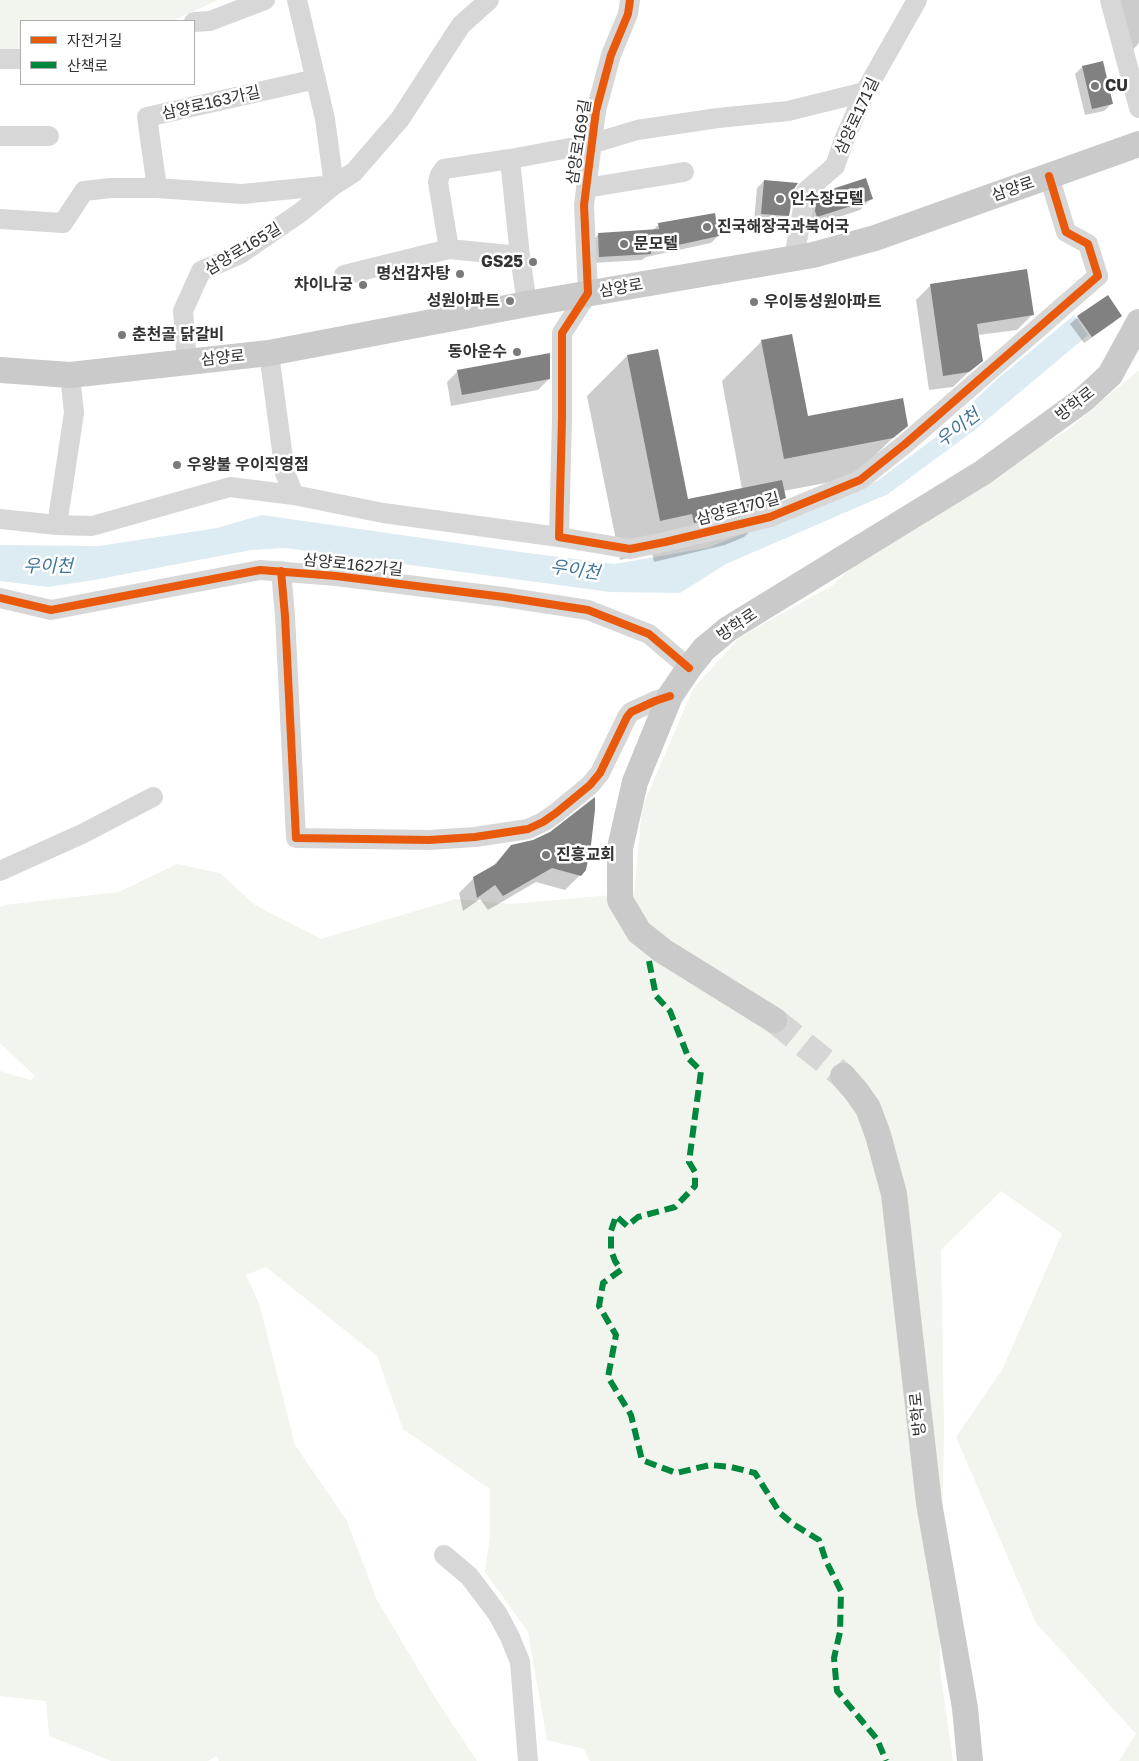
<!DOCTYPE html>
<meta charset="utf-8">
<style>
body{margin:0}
#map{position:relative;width:1139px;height:1761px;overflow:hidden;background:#fff;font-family:"Golos Text","Noto Sans KR",sans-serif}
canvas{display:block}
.legend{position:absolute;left:20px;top:20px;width:175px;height:65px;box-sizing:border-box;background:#fff;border:1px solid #adadad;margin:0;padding:6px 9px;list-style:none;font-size:15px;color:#333}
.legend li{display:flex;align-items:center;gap:10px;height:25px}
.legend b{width:25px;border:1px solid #adadad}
</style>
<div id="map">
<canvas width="1139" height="1761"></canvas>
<ul class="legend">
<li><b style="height:6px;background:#e8590c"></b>자전거길</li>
<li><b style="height:6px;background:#00873e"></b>산책로</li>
</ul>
</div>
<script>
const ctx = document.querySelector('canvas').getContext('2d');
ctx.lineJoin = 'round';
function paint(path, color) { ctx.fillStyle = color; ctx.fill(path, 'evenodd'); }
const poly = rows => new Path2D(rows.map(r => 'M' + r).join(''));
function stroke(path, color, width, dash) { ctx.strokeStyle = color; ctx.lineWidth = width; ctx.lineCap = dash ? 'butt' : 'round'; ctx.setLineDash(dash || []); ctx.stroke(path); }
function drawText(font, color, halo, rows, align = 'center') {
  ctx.font = font + ' "Golos Text","Noto Sans KR",sans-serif'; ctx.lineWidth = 5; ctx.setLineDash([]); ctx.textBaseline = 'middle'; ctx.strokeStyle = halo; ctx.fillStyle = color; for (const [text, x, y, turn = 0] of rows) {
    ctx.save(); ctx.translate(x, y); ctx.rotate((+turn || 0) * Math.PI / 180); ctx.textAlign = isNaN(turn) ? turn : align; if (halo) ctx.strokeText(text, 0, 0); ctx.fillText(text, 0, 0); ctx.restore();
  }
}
const green = poly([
 [0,0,218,0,172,21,21,21,21,49,0,51],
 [1139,370,1139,1761,1119,1761,1136,1734,1036,1623,956,1437,1002,1370,1062,1234,1001,1191,941,1250,944,1426,940,1669,953,1761,590,1761,584,1749,547,1740,528,1632,485,1572,490,1536,490,1489,403,1429,377,1356,266,1267,246,1275,259,1303,295,1445,347,1521,377,1600,439,1704,477,1761,219,1761,216,1756,208,1761,111,1761,49,1736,46,1701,0,1696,0,1071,31,1080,35,1076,0,1043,0,907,5,905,119,892,177,864,220,873,255,905,321,939,456,899,511,904,634,893,642,808,693,689,740,637,833,585,869,550,1066,431]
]);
const water = poly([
 [1074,315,1088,335,976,429,888,494,726,564,680,593,610,592,285,548,251,550,94,580,48,587,0,581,0,545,99,546,217,528,262,515,513,551,614,564,707,548,877,481,936,437,995,381]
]);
const shadow = poly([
 [1118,0,1139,0,1139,43,1131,52],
 [1082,67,1111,104,1104,111,1085,115,1075,74],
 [764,181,793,188,788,216,781,223,754,221,757,188],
 [818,198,871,199,860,210,806,228,806,210],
 [659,224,718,236,711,243,646,257,642,260,592,263,591,242,598,235,652,231],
 [931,285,1032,315,1017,330,978,335,981,360,953,387,929,390,916,300],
 [1107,297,1120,316,1113,323,1084,343,1070,324,1078,317],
 [762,341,807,418,906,425,852,478,783,491,785,497,744,537,725,545,654,562,652,553,620,560,587,396,627,356,687,500,742,489,722,381],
 [458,371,549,379,538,390,451,406,447,382],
 [511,846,580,875,565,890,536,882,488,910,480,899,463,911,459,893,474,878,491,868]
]);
const building = poly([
 [1103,61,1113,104,1092,109,1082,66],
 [866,178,873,199,817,217,815,211,817,197,823,192],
 [764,180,798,183,794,189,789,216,761,214],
 [715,213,719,236,651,251,651,254,599,257,598,233,659,229,658,223],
 [1027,269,1034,315,977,324,983,361,969,372,943,376,930,284],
 [1108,295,1122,316,1092,337,1077,316],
 [792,334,808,416,903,398,908,426,893,438,784,459,761,340],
 [658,349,688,499,782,480,786,498,766,506,694,523,692,514,660,521,627,355],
 [550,353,550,379,462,395,457,370],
 [595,797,595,810,591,845,586,870,581,876,552,868,503,896,495,885,477,898,473,877,496,864,511,845,533,840,550,832]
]);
const majorTunnel = poly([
 [774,1020,843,1076]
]);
const minor = poly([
 [297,0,325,119,334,185,354,172,400,119,461,25,489,0],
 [630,0,628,14,611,55,596,111,584,205,588,293,562,333,562,418,559,537,630,549,665,542,770,517,860,480,905,444,1098,276,1088,244,1066,232,1049,176],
 [1110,0,1139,108],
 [194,22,210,21,265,0],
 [0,59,21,59],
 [0,136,49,136],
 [510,159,520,256,527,304],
 [157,188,147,117,316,79],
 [586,188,684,172],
 [0,219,63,223,84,191,111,188,157,188,242,194,334,185],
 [520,256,449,249,438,182,440,175,444,169,510,159,591,144,637,130,718,118,788,111,865,92],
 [794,258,806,191,835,166,844,140,865,92,917,0],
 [344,275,449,249],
 [269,353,285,473,294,495,383,513,559,537],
 [187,362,183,311,201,271,240,254,301,212,334,185],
 [0,519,57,525,74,413,70,375],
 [57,525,92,526,230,487,294,495],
 [281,571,285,616,296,838,429,840,475,837,528,829,543,822,556,813,590,785,600,773,627,717,631,712,655,701,670,696],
 [0,598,51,610,260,570,336,576,504,597,588,610,649,634,689,668],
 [0,871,82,834,153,797],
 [444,1555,469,1576,497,1613,510,1637,520,1662,528,1761]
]);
const major = poly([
 [0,370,70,375,269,353,527,304,813,255,875,238,1139,144],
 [774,1020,663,951,639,932,620,900,620,848,635,782,670,696,689,668,704,649,728,629,982,473,1084,399,1110,375,1139,322],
 [843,1076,856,1091,868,1108,878,1135,894,1194,929,1503,965,1708,970,1761]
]);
const quiet = poly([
 [649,961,656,996,670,1011,689,1059,701,1071,689,1162,695,1172,695,1186,675,1207,638,1217,627,1226,616,1216,611,1231,611,1250,615,1261,621,1270,603,1283,599,1306,616,1335,608,1377,631,1415,642,1460,676,1473,710,1465,731,1467,755,1473,780,1513,793,1524,819,1540,826,1561,841,1591,840,1632,834,1658,837,1691,877,1739,886,1761]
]);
const cycleway = poly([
 [630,0,628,14,611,55,596,111,584,205,588,293,562,333,562,418,559,537,630,549,665,542,770,517,860,480,905,444,1098,276,1088,244,1066,232,1049,176],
 [281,571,285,616,296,838,429,840,475,837,528,829,543,822,556,813,590,785,600,773,627,717,631,712,655,701,670,696],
 [0,598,51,610,260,570,336,576,504,597,588,610,649,634,689,668]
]);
const markers = [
 [1095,86,5,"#7a7a7a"],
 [780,199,5,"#7a7a7a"],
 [707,227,5,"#7a7a7a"],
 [624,244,5,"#7a7a7a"],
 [533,262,5,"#7a7a7a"],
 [460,274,5,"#7a7a7a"],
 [363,285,5,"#7a7a7a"],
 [510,301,5,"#7a7a7a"],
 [754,302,5,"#7a7a7a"],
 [122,335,5,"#7a7a7a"],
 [517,352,5,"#7a7a7a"],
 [177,465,5,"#7a7a7a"],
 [546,855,5,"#7a7a7a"]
];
const poiNames = [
 ["CU",1105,86],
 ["인수장모텔",790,199],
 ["진국해장국과북어국",717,227],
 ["문모텔",634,244],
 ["GS25",523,262,"right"],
 ["명선감자탕",450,274,"right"],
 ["차이나궁",353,285,"right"],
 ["성원아파트",500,301,"right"],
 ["우이동성원아파트",764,302],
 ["춘천골 닭갈비",132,335],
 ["동아운수",507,352,"right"],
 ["우왕불 우이직영점",187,465],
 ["진흥교회",556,855]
];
const streetNames = [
 ["삼양로163가길",211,103,-13],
 ["삼양로171길",857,116,-65],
 ["삼양로169길",579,142,-81],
 ["삼양로",1013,189,-19],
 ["삼양로165길",243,249,-31],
 ["삼양로",621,288,-10],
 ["삼양로",223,358,-6],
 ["방학로",1075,404,-38],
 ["삼양로170길",738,509,-15],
 ["삼양로162가길",353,565,6],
 ["방학로",737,625,-34],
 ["방학로",918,1414,-96]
];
const waterNames = [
 ["우이천",958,428,-38],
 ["우이천",48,566],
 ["우이천",575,570,8]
];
paint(green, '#f1f5ed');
paint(water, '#ddebf3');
paint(shadow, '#0003');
paint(building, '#818181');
stroke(majorTunnel, '#d6d6d6', 26, [26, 13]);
stroke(minor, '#d7d7d7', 20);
stroke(major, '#cacaca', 26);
stroke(quiet, '#00873e', 6, [12, 6]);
stroke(cycleway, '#e8590c', 8);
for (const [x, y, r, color] of markers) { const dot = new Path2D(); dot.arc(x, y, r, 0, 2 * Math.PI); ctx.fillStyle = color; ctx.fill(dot); stroke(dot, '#fff', 2); }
drawText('bold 16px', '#333', '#fff', poiNames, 'left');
drawText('16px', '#333', '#fff', streetNames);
drawText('italic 18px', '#3f7597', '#fff', waterNames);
</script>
